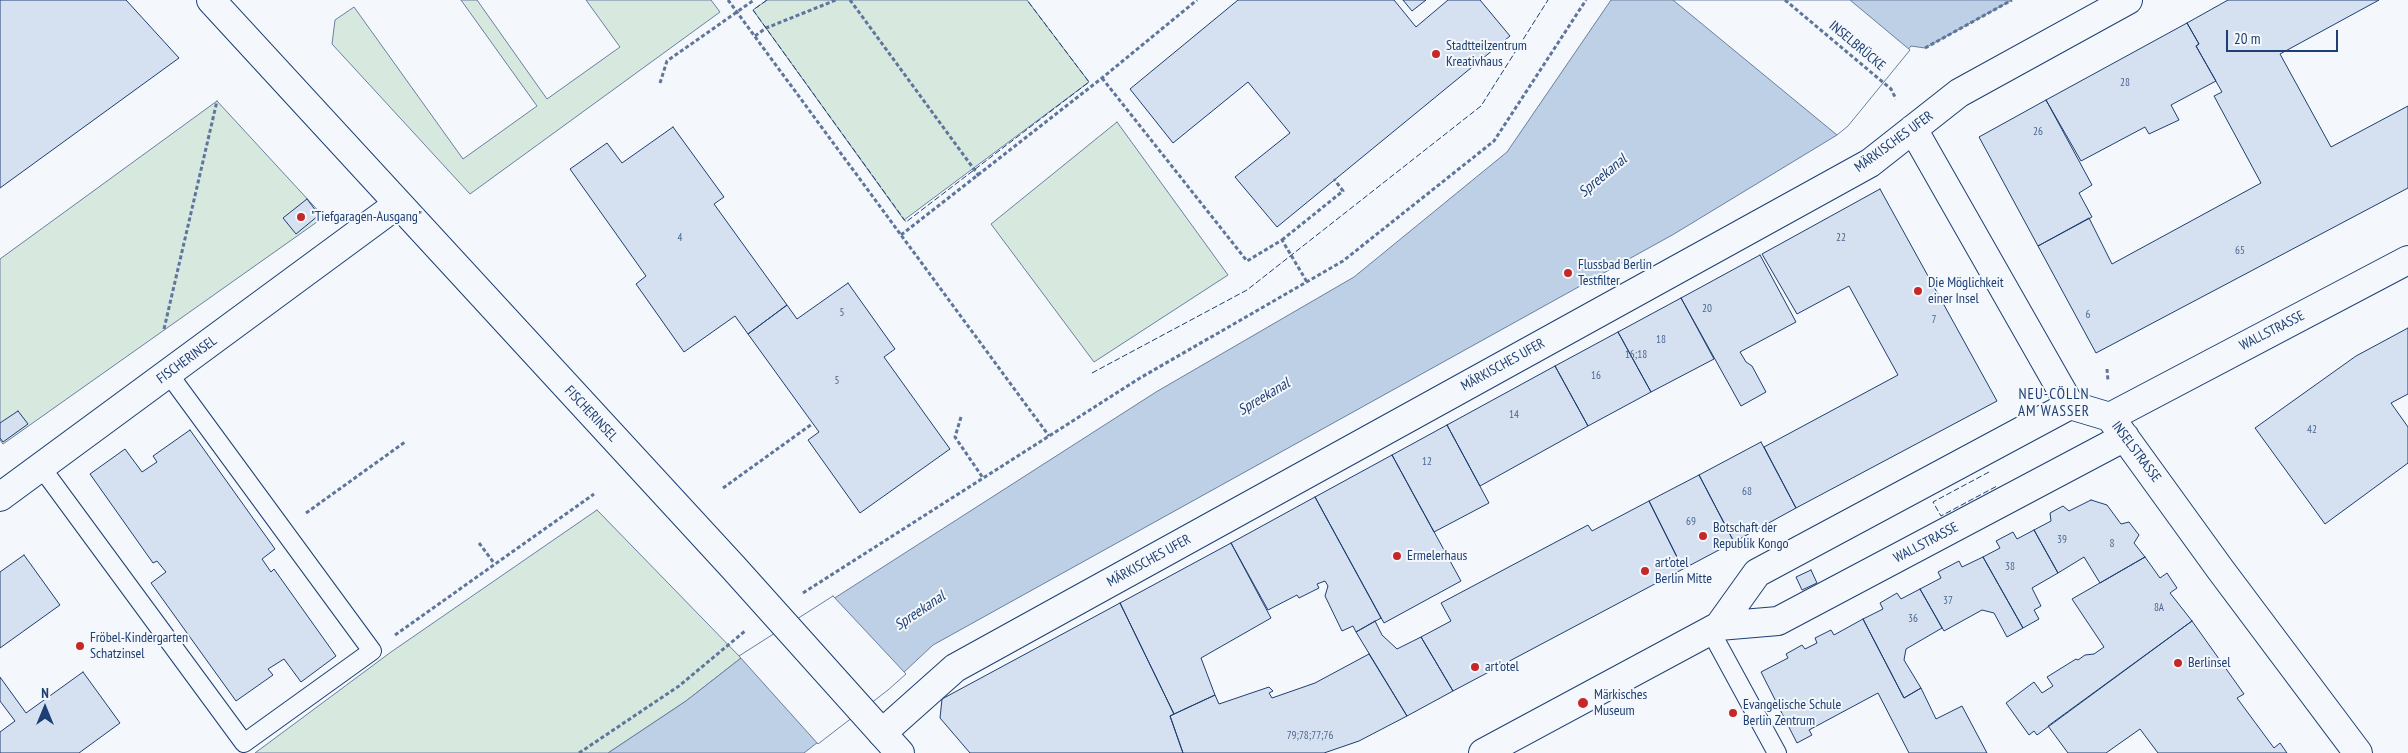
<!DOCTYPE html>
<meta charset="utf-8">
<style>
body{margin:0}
#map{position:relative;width:2408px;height:753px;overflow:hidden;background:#f4f7fb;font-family:"PT Sans Narrow",sans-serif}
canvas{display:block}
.north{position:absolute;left:20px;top:683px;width:50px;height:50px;-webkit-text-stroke:4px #f4f7fb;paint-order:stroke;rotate:0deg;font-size:14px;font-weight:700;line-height:20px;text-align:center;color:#1d3f73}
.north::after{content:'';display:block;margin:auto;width:18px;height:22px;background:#1d3f73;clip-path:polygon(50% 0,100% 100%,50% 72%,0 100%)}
.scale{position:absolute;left:2226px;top:30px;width:112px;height:22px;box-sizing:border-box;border:2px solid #1d3f73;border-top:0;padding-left:6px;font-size:15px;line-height:18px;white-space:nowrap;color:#1d3f73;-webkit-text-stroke:4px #f4f7fb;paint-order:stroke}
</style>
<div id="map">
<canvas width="2408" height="753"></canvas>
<div class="north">N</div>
<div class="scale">20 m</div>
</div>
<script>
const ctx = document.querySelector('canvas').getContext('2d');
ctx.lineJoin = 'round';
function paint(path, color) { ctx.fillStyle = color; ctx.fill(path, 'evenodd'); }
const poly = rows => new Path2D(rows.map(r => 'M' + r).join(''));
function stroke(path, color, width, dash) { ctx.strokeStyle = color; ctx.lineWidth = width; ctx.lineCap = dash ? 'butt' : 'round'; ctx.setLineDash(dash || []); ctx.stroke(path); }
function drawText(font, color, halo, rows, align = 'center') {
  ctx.font = font + ' "PT Sans Narrow",sans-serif'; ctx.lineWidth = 4; ctx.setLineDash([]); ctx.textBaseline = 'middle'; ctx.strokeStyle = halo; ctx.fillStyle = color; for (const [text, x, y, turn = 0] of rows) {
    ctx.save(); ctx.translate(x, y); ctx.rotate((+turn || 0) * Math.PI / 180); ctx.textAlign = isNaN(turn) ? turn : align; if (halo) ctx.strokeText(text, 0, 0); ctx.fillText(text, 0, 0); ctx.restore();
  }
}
const green = poly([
 [461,0,477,0,547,99,620,47,586,0,711,0,720,12,470,194,332,44,335,20,354,7,463,159,537,106,461,0],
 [767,0,1027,0,1089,82,904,220,753,10,767,0],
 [217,101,324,217,3,444,0,440,0,259,217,101],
 [1117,122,1228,275,1094,362,991,224,1117,122],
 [597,510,741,658,686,701,608,753,255,753,391,652,597,510]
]);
const water = poly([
 [1611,0,2012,0,1925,48,1911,46,1837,135,1674,234,933,645,887,688,804,753,608,753,686,701,741,658,1156,392,1354,277,1507,152,1611,0]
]);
const pier = poly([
 [1673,0,1850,0,1910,50,1848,126,1837,135,1673,0],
 [833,596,906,674,888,690,818,744,739,656,833,596]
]);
const building = poly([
 [0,0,126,0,179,58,0,188,0,0],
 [1238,0,1394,0,1416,27,1448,0,1480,0,1510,36,1277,227,1235,177,1290,133,1248,82,1173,143,1130,89,1238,0],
 [1403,0,1426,0,1412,11,1403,0],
 [2228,0,2379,0,2280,54,2331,147,2408,106,2408,188,2096,353,2038,246,2089,218,2112,264,2261,183,2214,96,2222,92,2196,46,2199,44,2187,23,2228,0],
 [2187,23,2199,44,2196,46,2216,81,2171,105,2179,120,2149,134,2145,127,2081,161,2046,100,2187,23],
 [2046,100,2092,185,2079,193,2092,217,2038,246,1979,137,2046,100],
 [673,127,724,197,714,204,787,305,748,334,735,316,684,352,636,284,646,276,570,169,607,143,622,163,673,127],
 [1880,189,1997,401,1796,508,1764,447,1898,375,1849,286,1797,314,1762,254,1880,189],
 [307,199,319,215,296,234,283,218,307,199],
 [1760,255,1796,322,1740,352,1746,362,1752,366,1766,392,1741,406,1681,298,1760,255],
 [848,283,895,349,884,357,950,449,860,513,808,440,819,432,748,334,787,305,797,319,848,283],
 [1681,298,1714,359,1651,392,1618,332,1681,298],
 [2408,328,2408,394,2391,403,2408,427,2408,463,2325,524,2255,428,2356,356,2408,328],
 [1618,332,1651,392,1588,426,1555,366,1618,332],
 [1555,366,1588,426,1480,486,1447,425,1555,366],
 [18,411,28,424,3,442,0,438,0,423,18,411],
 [1447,425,1489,503,1434,532,1392,455,1447,425],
 [190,430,275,549,262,559,271,572,274,569,336,656,301,682,284,659,268,669,273,675,236,701,151,583,166,572,157,561,153,563,90,474,125,449,142,472,157,462,153,456,190,430],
 [1761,442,1796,508,1734,542,1699,475,1761,442],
 [1392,455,1461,581,1384,623,1315,497,1392,455],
 [1699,475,1734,542,1683,569,1649,501,1699,475],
 [1315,497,1381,618,1356,632,1353,626,1342,631,1325,596,1328,586,1325,581,1317,584,1319,588,1299,598,1297,595,1268,610,1231,543,1315,497],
 [2091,500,2107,505,2121,524,2129,522,2139,535,2134,543,2145,557,2100,583,2084,557,2058,573,2034,530,2051,521,2050,513,2063,506,2069,511,2091,500],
 [1649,501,1683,569,1453,691,1421,637,1451,621,1441,603,1588,525,1592,531,1649,501],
 [2034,530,2058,573,2032,588,2041,606,2034,610,2039,619,2023,628,1983,557,2000,548,1996,541,2013,532,2017,539,2034,530],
 [1231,543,1271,618,1201,658,1215,695,1174,714,1120,603,1231,543],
 [24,555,60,605,0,648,0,572,24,555],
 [1983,557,2023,628,2007,637,1994,613,1982,610,1944,631,1920,589,1941,578,1938,572,1959,561,1962,567,1983,557],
 [2145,557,2160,578,2167,573,2177,588,2170,593,2192,621,2037,735,2034,731,2029,735,2006,703,2034,682,2042,693,2053,686,2047,677,2076,659,2078,660,2085,655,2094,654,2104,647,2072,599,2145,557],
 [1811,570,1817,583,1802,590,1796,577,1811,570],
 [1920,589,1942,628,1906,649,1904,660,1921,688,1904,698,1863,619,1883,609,1880,603,1897,593,1901,599,1920,589],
 [1120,603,1174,714,1170,716,1183,753,970,753,940,718,942,699,1120,603],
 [1863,619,1904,698,1921,688,1936,719,1962,706,1987,753,1909,753,1878,693,1809,730,1812,735,1797,743,1761,672,1788,658,1786,654,1802,645,1805,649,1817,643,1815,638,1831,630,1834,635,1863,619],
 [1375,621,1382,635,1397,649,1421,637,1453,691,1407,716,1356,632,1375,621],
 [2192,621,2244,694,2237,698,2274,748,2280,743,2287,753,2158,753,2140,729,2106,753,2068,753,2048,726,2192,621],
 [1369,654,1407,716,1359,741,1324,753,1183,753,1170,716,1215,695,1219,704,1269,687,1273,691,1269,693,1272,698,1315,683,1369,654],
 [83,672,120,723,79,753,0,753,0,732,15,721,0,701,0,677,26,713,83,672]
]);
const path = poly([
 [728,0,1049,436],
 [850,0,979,176],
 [1785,0,1891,89,1896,99],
 [755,36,766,28,836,0],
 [1925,48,2012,0],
 [1102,78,1247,261,1282,240,1307,282],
 [660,83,667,61,754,0],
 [901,235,1102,78,1197,0],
 [1282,240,1343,191,1334,179],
 [164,329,217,101],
 [2107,369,2108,381],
 [961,417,955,437,983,478],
 [723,488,812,424],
 [306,513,405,442],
 [479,543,494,563],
 [803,593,1140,378,1343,261,1494,141,1586,0],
 [395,635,594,494],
 [579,753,679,686,745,631]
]);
const lane = poly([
 [41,467,244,743,372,651,168,373],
 [1710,630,1777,753]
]);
const street = poly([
 [1913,129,2070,405],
 [2110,417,2408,260],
 [0,497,398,204],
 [882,733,955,668,1870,163,1959,93,2128,0]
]);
const secondary = poly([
 [211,0,733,567,900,753],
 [1719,626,1757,573,2070,405,2110,417,2220,569,2358,753],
 [1483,753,1719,626,1778,621,2125,437]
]);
const fence = poly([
 [767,0,753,10,906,222,1089,82,1027,0],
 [1092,373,1247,290,1481,106,1548,0],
 [1989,472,1933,502,1941,516,1997,486]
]);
const markers = [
 [1436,54,5,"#c62828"],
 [301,217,5,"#c62828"],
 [1568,273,5,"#c62828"],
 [1918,291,5,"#c62828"],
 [1703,536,5,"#c62828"],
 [1397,556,5,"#c62828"],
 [1645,571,5,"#c62828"],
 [80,646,5,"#c62828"],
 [2178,663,5,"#c62828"],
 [1475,667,5,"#c62828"],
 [1583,703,6,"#c62828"],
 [1733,713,5,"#c62828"]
];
const numberNames = [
 ["28",2125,83],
 ["26",2038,132],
 ["4",680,238],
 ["22",1841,238],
 ["65",2240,251],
 ["20",1707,309],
 ["5",842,313],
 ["6",2088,315],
 ["7",1934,320],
 ["18",1661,340],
 ["16;18",1636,355],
 ["16",1596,376],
 ["5",837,381],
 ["14",1514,415],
 ["42",2312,430],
 ["12",1427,462],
 ["68",1747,492],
 ["69",1691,522],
 ["39",2062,540],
 ["8",2112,544],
 ["38",2010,567],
 ["37",1948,601],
 ["8A",2159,608],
 ["36",1913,619],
 ["79;78;77;76",1310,736]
];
const poiNames = [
 ["Stadtteilzentrum",1446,46],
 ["Kreativhaus",1446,62],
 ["\"Tiefgaragen-Ausgang\"",311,217],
 ["Flussbad Berlin",1578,265],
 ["Testfilter",1578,281],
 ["Die Möglichkeit",1928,283],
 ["einer Insel",1928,299],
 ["Botschaft der",1713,528],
 ["Republik Kongo",1713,544],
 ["Ermelerhaus",1407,556],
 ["art’otel",1655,563],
 ["Berlin Mitte",1655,579],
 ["Fröbel-Kindergarten",90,638],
 ["Schatzinsel",90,654],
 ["Berlinsel",2188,663],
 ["art'otel",1485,667],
 ["Märkisches",1594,695],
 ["Museum",1594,711],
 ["Evangelische Schule",1743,705],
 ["Berlin Zentrum",1743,721]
];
const streetNames = [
 ["INSELBRÜCKE",1857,46,40],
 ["MÄRKISCHES UFER",1894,142,-36],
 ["WALLSTRASSE",2272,331,-27],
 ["FISCHERINSEL",187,360,-36],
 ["MÄRKISCHES UFER",1503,365,-29],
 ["FISCHERINSEL",591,414,47],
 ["INSELSTRASSE",2136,452,53],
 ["WALLSTRASSE",1926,543,-28],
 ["MÄRKISCHES UFER",1149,561,-29]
];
const waterNames = [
 ["Spreekanal",1603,176,-40],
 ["Spreekanal",1264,397,-31],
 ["Spreekanal",920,611,-34]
];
const neighbourhoodNames = [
 ["NEU-CÖLLN",2054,395],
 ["AM WASSER",2054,412]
];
paint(green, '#d7e8df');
stroke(green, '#687fa3', 1);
paint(water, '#bed0e5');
stroke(water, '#687fa3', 1);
paint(pier, '#f4f7fb');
stroke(pier, '#687fa3', 1);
paint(building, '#d5e0f0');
stroke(building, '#1d3f73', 1);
stroke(lane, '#1d3f73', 20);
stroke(street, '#1d3f73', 30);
stroke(secondary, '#1d3f73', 30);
stroke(path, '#5e769c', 3, [4, 2.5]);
stroke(lane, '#f4f7fb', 18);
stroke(street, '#f4f7fb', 28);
stroke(secondary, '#f4f7fb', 28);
stroke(fence, '#1d3f73', 1, [6, 2.5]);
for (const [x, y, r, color] of markers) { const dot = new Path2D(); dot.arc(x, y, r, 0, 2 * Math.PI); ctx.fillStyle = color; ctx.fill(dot); stroke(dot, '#f4f7fb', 2); }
drawText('11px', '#4b6792', null, numberNames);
drawText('14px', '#1d3f73', '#f4f7fb', poiNames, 'left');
drawText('14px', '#1d3f73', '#f4f7fb', streetNames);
drawText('italic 15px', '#1d3f73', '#f4f7fb', waterNames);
ctx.letterSpacing = '1px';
drawText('15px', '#1d3f73', '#f4f7fb', neighbourhoodNames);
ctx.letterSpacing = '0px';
</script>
